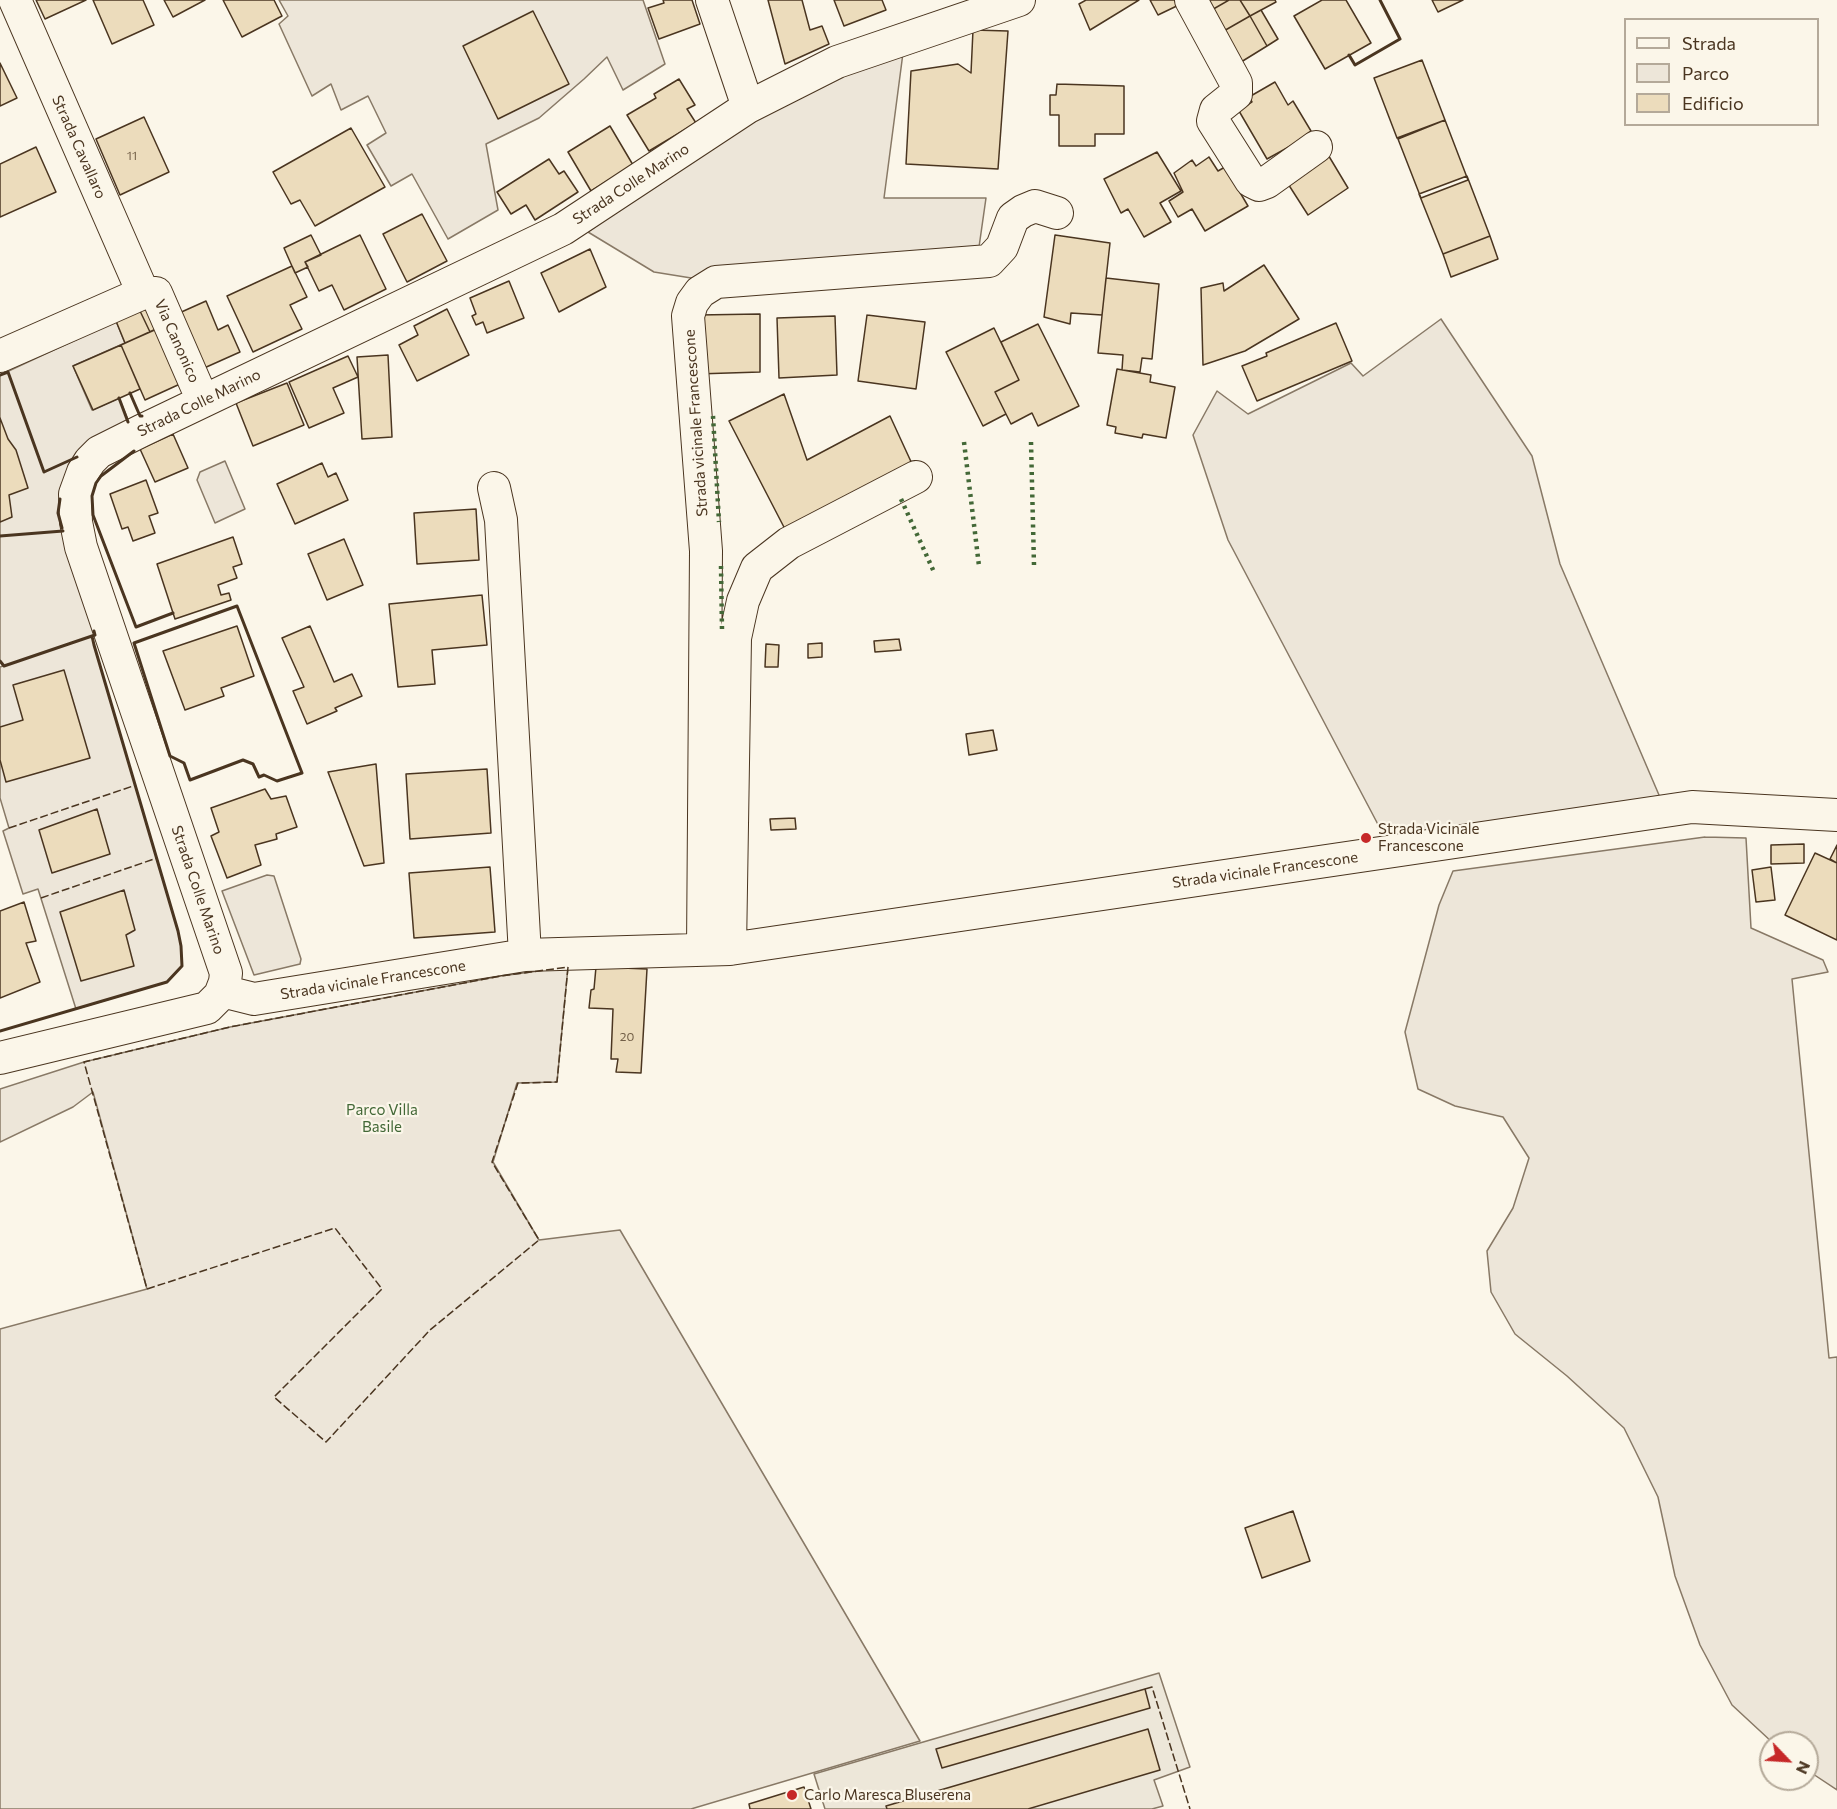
<!DOCTYPE html>
<style>
body{margin:0}
#map{position:relative;width:1837px;height:1809px;overflow:hidden;background:#fbf6e9;font-family:Commissioner,sans-serif}
canvas{display:block}
.legend{position:absolute;left:1624px;top:18px;width:195px;height:108px;box-sizing:border-box;background:#fbf6e9;border:2px solid #b4a999;margin:0;padding:8px 10px;list-style:none;font-size:18px;color:#4a3520}
.legend li{display:flex;align-items:center;gap:12px;height:30px}
.legend b{width:30px;border:2px solid #b4a999}
.north{position:absolute;left:1759px;top:1731px;width:60px;height:60px;box-sizing:border-box;background:#fbf6e9;border:2px solid #b4a999;border-radius:50%;rotate:115deg;font-size:16px;font-weight:700;line-height:24px;text-align:center;color:#4a3520}
.north::after{content:'';display:block;margin:auto;width:21px;height:27px;background:#c62828;clip-path:polygon(50% 0,100% 100%,50% 72%,0 100%)}
</style>
<div id="map">
<canvas width="1837" height="1809"></canvas>
<ul class="legend">
<li><b style="height:8px;background:#fbf6e9"></b>Strada</li>
<li><b style="height:16px;background:#ede6d9"></b>Parco</li>
<li><b style="height:16px;background:#ecdcbc"></b>Edificio</li>
</ul>
<div class="north">N</div>
</div>
<script>
const ctx = document.querySelector('canvas').getContext('2d');
ctx.lineJoin = 'round';
function paint(path, color) { ctx.fillStyle = color; ctx.fill(path, 'evenodd'); }
const poly = rows => new Path2D(rows.map(r => 'M' + r).join(''));
function stroke(path, color, width, dash) { ctx.strokeStyle = color; ctx.lineWidth = width; ctx.lineCap = dash ? 'butt' : 'round'; ctx.setLineDash(dash || []); ctx.stroke(path); }
function drawText(font, color, halo, rows, align = 'center') {
  ctx.font = font + ' Commissioner,sans-serif'; ctx.lineWidth = 4.5; ctx.setLineDash([]); ctx.textBaseline = 'middle'; ctx.strokeStyle = halo; ctx.fillStyle = color; for (const [text, x, y, turn = 0] of rows) {
    ctx.save(); ctx.translate(x, y); ctx.rotate((+turn || 0) * Math.PI / 180); ctx.textAlign = isNaN(turn) ? turn : align; if (halo) ctx.strokeText(text, 0, 0); ctx.fillText(text, 0, 0); ctx.restore();
  }
}
const green = poly([
 [279,0,643,0,665,64,623,90,607,57,584,79,539,118,486,144,498,210,448,239,412,174,391,186,367,145,386,133,368,96,341,110,331,84,312,96,279,24,288,16,279,0],
 [903,53,884,198,986,198,977,261,716,282,654,272,588,232,737,128,819,85,903,53],
 [1441,319,1532,456,1560,564,1662,802,1392,851,1228,540,1193,435,1217,391,1248,414,1351,363,1363,376,1441,319],
 [116,321,125,343,73,366,92,410,119,398,129,422,61,494,58,513,95,635,92,636,94,645,178,931,181,946,182,966,167,982,76,1009,38,889,23,894,3,831,9,828,0,798,0,667,3,666,0,661,0,375,116,321],
 [225,461,245,509,215,523,197,480,200,472,225,461],
 [1705,837,1746,838,1751,928,1823,960,1828,972,1792,979,1829,1358,1837,1357,1837,1790,1807,1770,1807,1743,1773,1743,1732,1705,1700,1645,1675,1576,1658,1497,1624,1428,1567,1376,1515,1334,1491,1292,1487,1251,1513,1208,1529,1158,1503,1117,1455,1106,1418,1089,1405,1032,1439,905,1453,871,1705,837],
 [267,875,274,876,301,959,300,964,254,975,222,891,267,875],
 [568,967,557,1082,517,1083,493,1162,539,1240,620,1230,920,1741,691,1809,0,1809,0,1329,147,1289,93,1092,73,1107,0,1142,0,1089,84,1062,230,1027,501,976,568,967]
]);
const parking = poly([
 [1159,1673,1190,1767,1154,1780,1163,1806,1152,1809,825,1809,814,1774,1159,1673]
]);
const building = poly([
 [36,0,86,0,45,19,36,0],
 [93,0,143,0,154,25,112,44,93,0],
 [164,0,205,0,173,17,164,0],
 [223,0,274,0,282,16,242,37,223,0],
 [663,0,692,0,700,24,659,39,648,8,664,3,663,0],
 [768,0,802,0,810,30,822,26,829,44,785,64,768,0],
 [834,0,882,0,886,10,844,26,834,0],
 [1086,0,1139,0,1090,30,1079,4,1086,0],
 [1150,0,1181,0,1183,3,1158,15,1150,0],
 [1195,0,1229,0,1203,15,1195,0],
 [1229,0,1240,0,1250,16,1215,36,1203,15,1229,0],
 [1240,0,1275,0,1276,2,1250,16,1240,0],
 [1322,0,1346,0,1371,43,1325,69,1294,16,1322,0],
 [1432,0,1463,0,1438,12,1432,0],
 [1261,10,1278,39,1267,46,1250,16,1261,10],
 [533,11,569,84,498,119,463,46,533,11],
 [1250,16,1267,46,1233,67,1215,36,1250,16],
 [973,30,1008,31,998,169,906,164,911,71,958,64,971,73,973,30],
 [1422,60,1445,120,1397,138,1374,78,1422,60],
 [0,63,17,98,0,106,0,63],
 [679,79,695,105,687,109,696,123,649,151,627,115,656,98,654,94,679,79],
 [1275,82,1288,105,1293,101,1311,131,1307,134,1310,140,1296,143,1267,159,1239,111,1252,102,1249,97,1275,82],
 [1057,84,1124,86,1124,134,1095,134,1095,146,1059,146,1059,115,1050,115,1050,95,1056,95,1057,84],
 [144,117,169,172,120,195,96,139,144,117],
 [1445,120,1468,180,1421,198,1398,139,1445,120],
 [610,126,633,165,591,191,568,152,610,126],
 [351,128,385,187,315,226,300,200,291,204,273,172,351,128],
 [36,147,56,192,0,217,0,164,36,147],
 [1324,148,1348,188,1308,215,1283,176,1324,148],
 [1157,152,1181,191,1160,203,1171,222,1144,237,1128,209,1121,213,1104,179,1157,152],
 [1209,157,1218,171,1225,167,1248,206,1205,231,1192,209,1178,217,1169,201,1183,192,1174,173,1192,160,1196,166,1209,157],
 [549,159,559,174,564,171,578,192,535,220,526,205,511,214,497,192,549,159],
 [1467,176,1490,236,1443,254,1419,194,1467,176],
 [422,214,447,261,407,282,383,234,422,214],
 [311,235,321,255,305,262,308,267,295,273,284,248,311,235],
 [360,235,386,289,344,310,332,285,319,291,305,262,360,235],
 [1055,235,1110,243,1102,315,1071,313,1070,324,1044,317,1055,235],
 [1490,236,1498,259,1451,277,1443,254,1490,236],
 [590,249,606,287,559,312,541,273,590,249],
 [1264,265,1299,319,1245,351,1203,365,1201,288,1223,283,1224,291,1264,265],
 [292,266,307,297,290,305,302,329,253,352,227,296,292,266],
 [1106,278,1159,284,1152,359,1142,358,1140,372,1122,370,1123,355,1098,353,1106,278],
 [509,281,524,318,487,333,483,322,476,325,472,316,476,314,470,298,509,281],
 [206,301,218,330,228,325,240,352,193,373,168,318,206,301],
 [156,303,166,325,150,332,140,311,156,303],
 [447,309,469,355,417,381,399,345,418,335,414,326,447,309],
 [140,311,150,332,125,343,116,321,140,311],
 [760,314,760,372,697,374,698,315,760,314],
 [867,315,925,322,916,389,858,381,867,315],
 [835,316,837,375,779,378,777,318,835,316],
 [1336,323,1352,361,1257,401,1242,366,1267,356,1266,353,1336,323],
 [1038,324,1079,406,1038,426,1032,413,1011,424,995,392,1019,380,1001,342,1038,324],
 [994,328,1019,380,995,392,1006,414,983,426,946,352,994,328],
 [156,329,180,384,145,400,121,345,156,329],
 [121,345,140,389,93,410,73,366,121,345],
 [388,355,392,437,362,439,357,357,388,355],
 [348,356,358,377,333,388,344,413,309,428,289,382,348,356],
 [1117,369,1151,375,1150,382,1175,387,1166,438,1143,434,1142,438,1115,433,1116,427,1107,425,1117,369],
 [287,383,304,425,253,446,236,403,287,383],
 [784,394,807,460,890,416,913,466,787,533,729,421,784,394],
 [0,418,8,439,16,450,28,488,9,495,12,517,0,522,0,418],
 [173,434,188,468,155,482,140,449,173,434],
 [322,463,328,477,336,473,348,500,295,524,277,484,322,463],
 [146,480,158,513,149,516,155,533,133,541,128,527,122,529,110,494,146,480],
 [476,509,479,560,417,564,414,513,476,509],
 [233,537,242,564,233,567,237,578,218,585,221,595,229,593,231,600,175,619,157,564,233,537],
 [344,539,363,585,327,600,308,554,344,539],
 [482,595,487,645,432,650,435,684,398,687,389,604,482,595],
 [237,626,254,676,221,688,224,696,185,710,163,651,237,626],
 [310,626,334,682,352,674,362,696,335,708,337,711,307,724,293,691,304,687,282,638,310,626],
 [899,639,901,650,875,652,874,641,899,639],
 [822,643,822,657,808,658,808,644,822,643],
 [766,644,779,645,778,667,765,667,766,644],
 [64,670,90,758,6,782,0,760,0,727,23,720,13,685,64,670],
 [993,730,997,750,969,755,966,734,993,730],
 [376,764,384,863,364,866,328,772,376,764],
 [487,769,491,833,410,839,406,774,487,769],
 [265,789,271,799,286,796,297,827,276,834,277,839,255,845,261,865,227,878,211,836,219,832,211,808,265,789],
 [97,809,110,854,52,873,39,830,97,809],
 [795,818,796,829,771,830,770,819,795,818],
 [1804,844,1804,863,1771,864,1771,845,1804,844],
 [1837,845,1837,863,1830,859,1837,845],
 [1815,853,1837,863,1837,940,1785,915,1815,853],
 [490,867,495,932,414,938,409,873,490,867],
 [1771,867,1775,900,1756,902,1752,870,1771,867],
 [124,890,135,930,126,935,134,966,81,981,60,912,124,890],
 [24,902,36,941,26,943,40,982,0,998,0,911,24,902],
 [596,967,647,969,641,1073,616,1072,618,1059,611,1059,613,1009,589,1008,591,990,594,989,596,967],
 [1293,1511,1310,1561,1262,1578,1245,1528,1293,1511],
 [1145,1689,1150,1708,942,1768,936,1749,1145,1689],
 [1148,1729,1160,1770,1028,1809,887,1809,886,1806,1148,1729],
 [804,1787,811,1809,750,1809,749,1804,804,1787]
]);
const minor = poly([
 [15,0,143,293],
 [712,0,748,107],
 [1191,0,1236,83,1236,94,1216,110,1213,121,1251,181,1259,185,1267,182,1316,147],
 [0,356,143,293,156,293,203,401],
 [494,488,501,520,525,955],
 [703,949,706,551,688,316,692,303,700,292,716,282,989,261,1002,247,1013,218,1023,211,1035,206,1057,213],
 [730,949,735,638,743,601,757,568,789,543,916,477],
 [222,991,254,999,525,955,730,949,1692,807,1837,815],
 [0,1058,207,1008,220,995,225,982,226,973,81,547,76,522,75,494,83,472,90,461,99,452,141,431,563,229,748,107,837,62,1019,0]
]);
const hedge = poly([
 [713,416,719,522],
 [964,442,979,566],
 [1031,442,1034,565],
 [901,499,934,572],
 [721,566,722,630]
]);
const fence = poly([
 [112,467,101,476,96,483,92,496,93,515,113,567],
 [9,828,136,785],
 [41,898,157,858],
 [568,967,557,1082,518,1083,492,1162,539,1240,430,1330,326,1442,274,1397,382,1289,335,1228,147,1289,84,1062,230,1027,501,976,568,967],
 [1145,1689,1152,1687,1190,1809]
]);
const wall = poly([
 [1349,55,1355,65,1400,39,1380,0],
 [0,375,8,372,44,472,77,457],
 [130,393,140,416,142,416],
 [119,398,128,422],
 [134,451,101,476,96,483,92,496,93,515,136,627,173,613],
 [60,499,58,513,62,528],
 [0,536,63,531],
 [237,606,302,773,277,781,264,775,259,777,253,764,243,760,190,780,184,763,170,756,134,643,237,606],
 [0,661,4,666,92,636],
 [0,1031,167,982,182,966,181,946,178,931,94,645,92,636,95,635,94,631]
]);
const markers = [
 [1366,838,6,"#c62828"],
 [792,1795,6,"#c62828"]
];
const numberNames = [
 ["11",132,156],
 ["20",627,1037]
];
const streetNames = [
 ["Strada Cavallaro",79,147,66],
 ["Strada Colle Marino",631,184,-33],
 ["Via Canonico",177,341,66],
 ["Strada Colle Marino",199,403,-26],
 ["Strada vicinale Francescone",696,423,-94],
 ["Strada vicinale Francescone",1265,870,-8],
 ["Strada Colle Marino",198,890,71],
 ["Strada vicinale Francescone",373,980,-9]
];
const poiNames = [
 ["Strada Vicinale",1378,829],
 ["Francescone",1378,846],
 ["Carlo Maresca Bluserena",804,1795]
];
const parkNames = [
 ["Parco Villa",382,1110],
 ["Basile",382,1127]
];
paint(green, '#ede6d9');
stroke(green, '#887966', 1.5);
paint(parking, '#ede7d9');
stroke(parking, '#887966', 1.5);
paint(building, '#ecdcbc');
stroke(building, '#4a3520', 1.5);
stroke(minor, '#4a3520', 34);
stroke(minor, '#fbf6e9', 32);
stroke(hedge, '#436837', 4.5, [3, 4.5]);
stroke(fence, '#4a3520', 1.5, [8, 3]);
stroke(wall, '#4a3520', 3);
for (const [x, y, r, color] of markers) { const dot = new Path2D(); dot.arc(x, y, r, 0, 2 * Math.PI); ctx.fillStyle = color; ctx.fill(dot); stroke(dot, '#fbf6e9', 2); }
drawText('12px', '#725f47', null, numberNames);
drawText('15px', '#4a3520', '#fbf6e9', streetNames);
drawText('15px', '#4a3520', '#fbf6e9', poiNames, 'left');
drawText('15px', '#436837', '#fbf6e9', parkNames);
</script>
